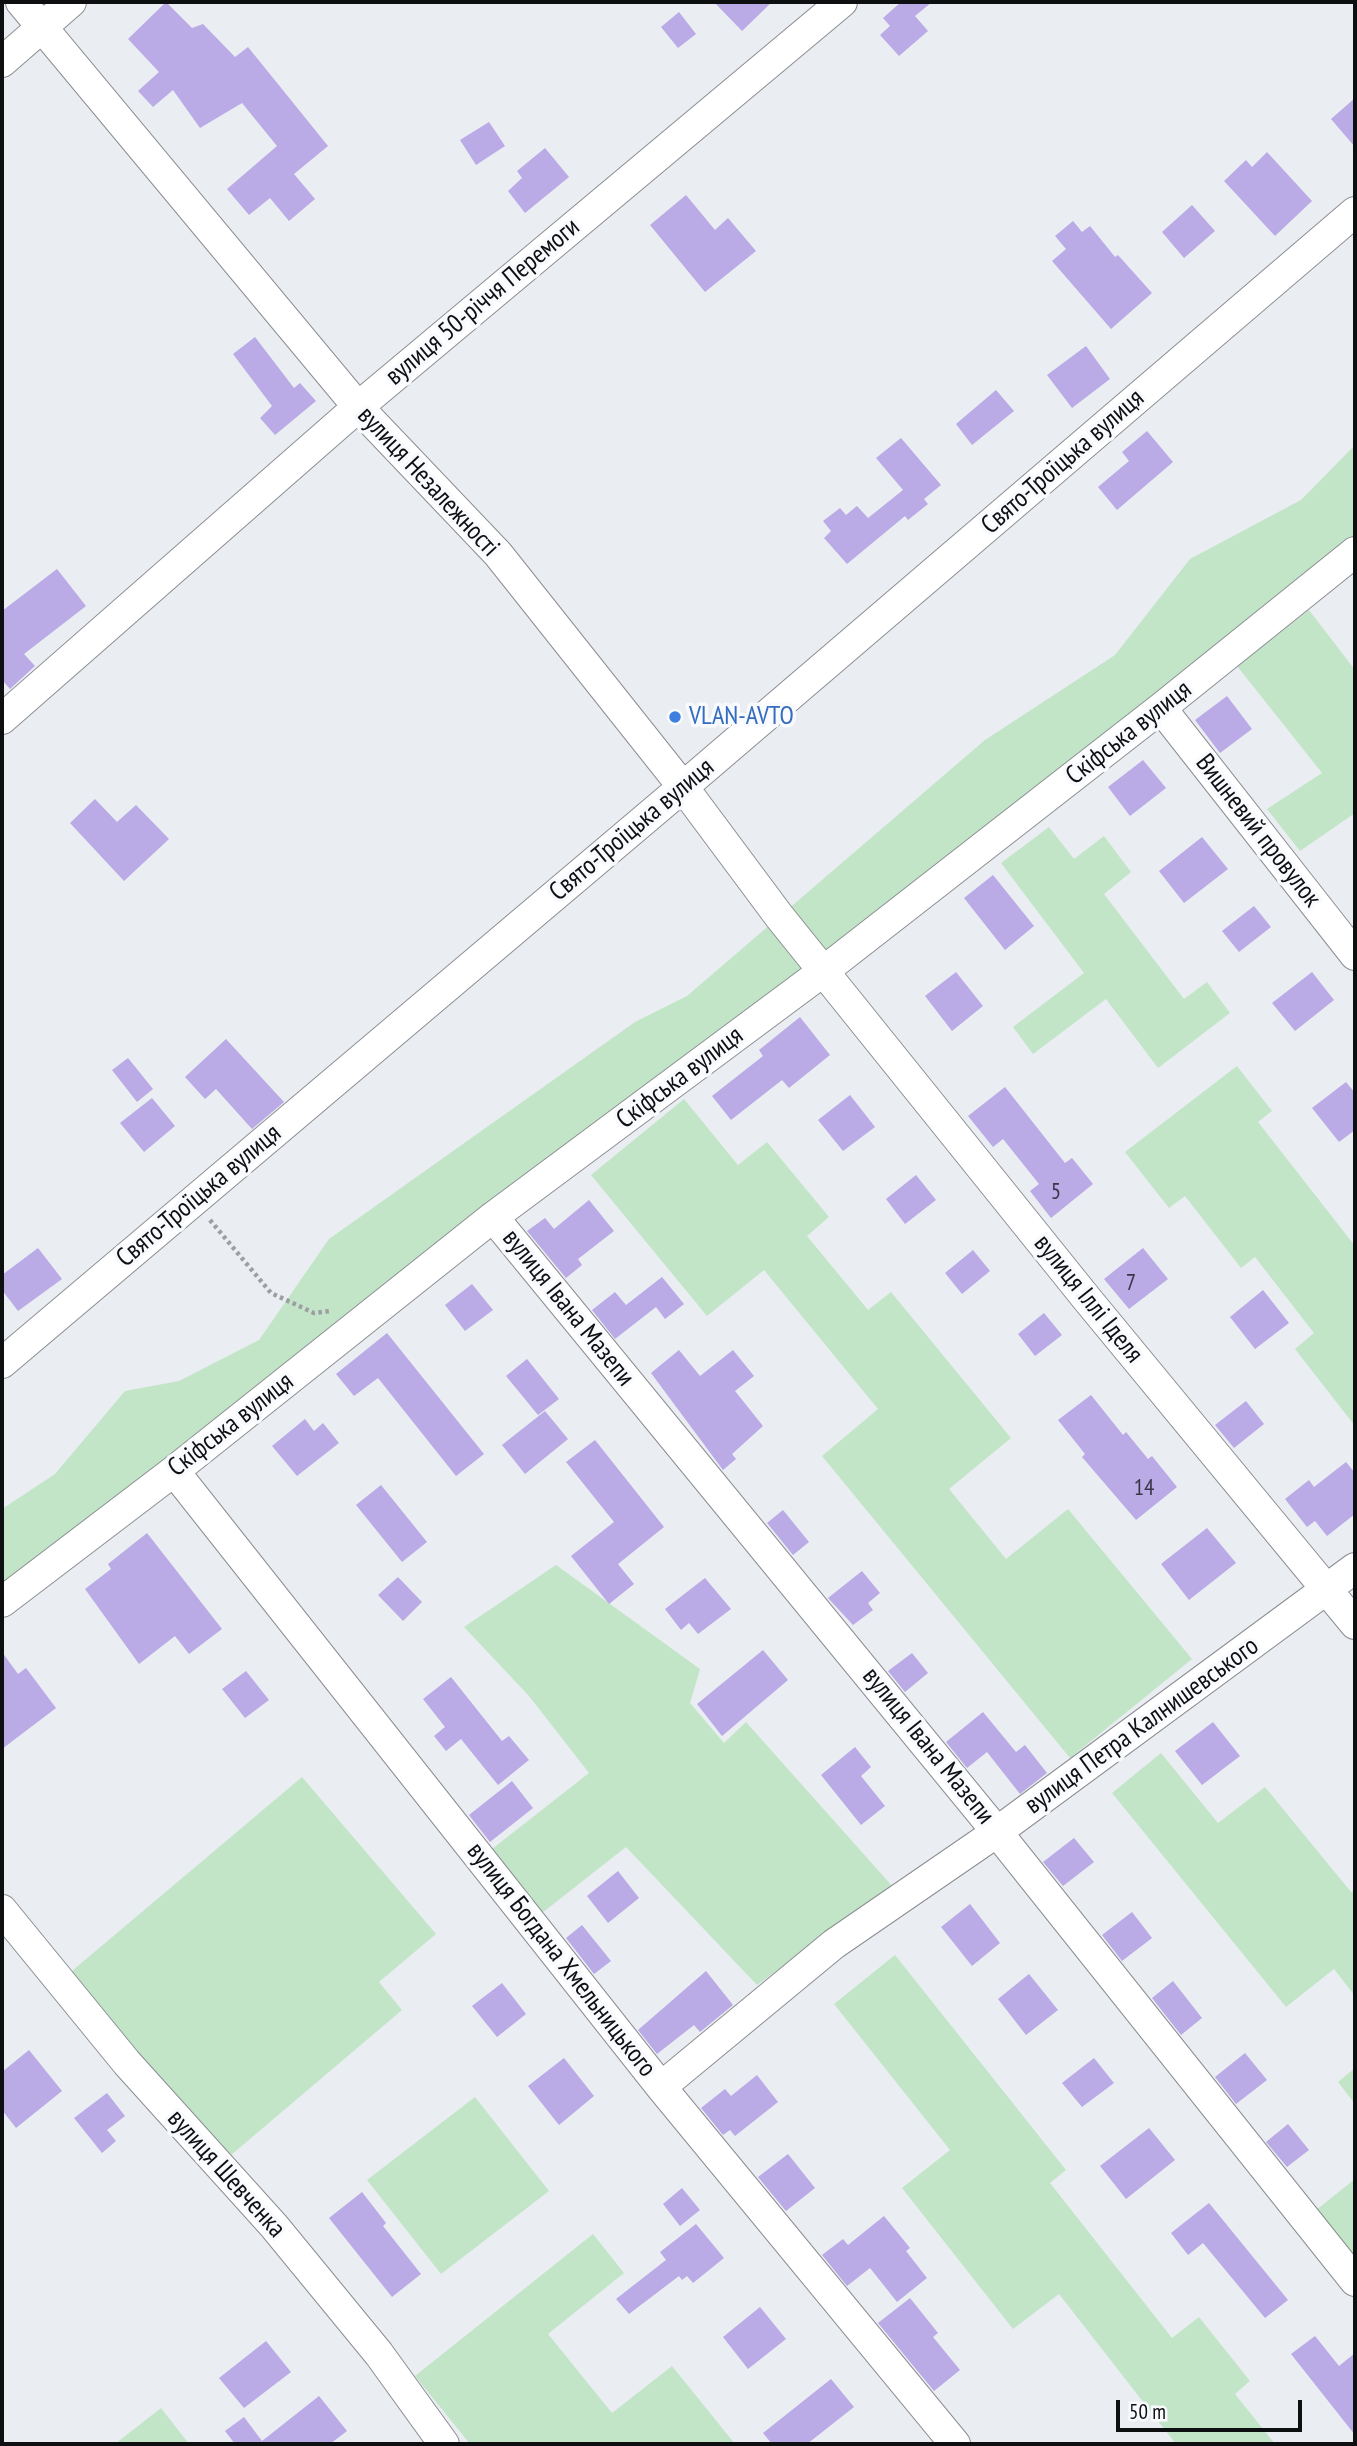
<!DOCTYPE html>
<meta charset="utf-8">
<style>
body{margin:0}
#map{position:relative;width:1357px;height:2446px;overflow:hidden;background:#eaedf2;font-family:"PT Sans Narrow",sans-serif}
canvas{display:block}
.frame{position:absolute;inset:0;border:4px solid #0e0f11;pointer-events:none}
.scale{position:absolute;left:1116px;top:2400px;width:186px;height:32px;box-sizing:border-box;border:4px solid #0e0f11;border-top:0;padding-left:9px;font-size:21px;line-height:24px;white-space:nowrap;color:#0e0f11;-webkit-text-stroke:5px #f8fafe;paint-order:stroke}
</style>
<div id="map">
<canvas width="1357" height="2446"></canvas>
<div class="frame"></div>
<div class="scale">50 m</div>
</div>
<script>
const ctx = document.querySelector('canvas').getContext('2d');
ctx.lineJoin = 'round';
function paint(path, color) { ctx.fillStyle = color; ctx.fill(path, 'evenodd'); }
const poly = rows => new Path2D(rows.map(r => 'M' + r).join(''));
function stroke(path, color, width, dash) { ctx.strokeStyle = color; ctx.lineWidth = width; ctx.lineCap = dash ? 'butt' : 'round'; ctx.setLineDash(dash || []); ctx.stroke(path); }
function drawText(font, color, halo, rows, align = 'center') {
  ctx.font = font + ' "PT Sans Narrow",sans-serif'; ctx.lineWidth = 7; ctx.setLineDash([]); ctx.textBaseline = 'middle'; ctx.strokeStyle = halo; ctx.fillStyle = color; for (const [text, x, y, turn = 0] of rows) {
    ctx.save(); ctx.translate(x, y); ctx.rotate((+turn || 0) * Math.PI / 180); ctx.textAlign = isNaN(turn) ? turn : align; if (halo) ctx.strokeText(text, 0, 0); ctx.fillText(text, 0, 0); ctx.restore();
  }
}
const green = poly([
 [1355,445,1355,552,2,1602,2,1509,55,1474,125,1391,179,1381,259,1340,329,1239,635,1022,687,996,985,740,1115,655,1190,559,1301,500],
 [1309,610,1355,670,1355,813,1300,851,1267,809,1322,773,1237,666],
 [1049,827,1074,859,1104,836,1131,872,1104,894,1184,999,1207,982,1230,1013,1158,1068,1106,999,1033,1054,1013,1027,1084,973,1001,863],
 [1237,1066,1272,1111,1258,1122,1355,1246,1355,1426,1295,1349,1314,1333,1255,1257,1241,1268,1185,1196,1169,1208,1125,1152],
 [684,1099,738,1165,767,1142,829,1217,807,1236,868,1310,891,1292,1011,1438,949,1489,1006,1559,1068,1509,1192,1659,1070,1758,822,1456,878,1409,764,1270,707,1316,591,1175],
 [556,1565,700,1669,690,1703,724,1743,746,1722,893,1887,757,1985,626,1847,542,1913,492,1849,589,1773,529,1696,464,1627],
 [1161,1753,1218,1823,1265,1787,1351,1892,1355,1890,1355,1996,1334,1969,1286,2007,1112,1793],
 [302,1777,436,1934,379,1982,402,2010,224,2161,66,1976],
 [895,1955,1066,2170,1050,2183,1172,2338,1199,2317,1250,2381,1235,2394,1275,2444,1176,2444,1059,2294,1013,2329,902,2188,950,2150,834,2004],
 [1355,2068,1355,2104,1338,2082],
 [475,2097,549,2191,441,2274,367,2180],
 [1355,2179,1355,2289,1301,2222],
 [593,2234,624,2273,548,2334,612,2413,672,2366,735,2444,470,2444,415,2376],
 [161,2408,189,2444,115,2444]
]);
const building = poly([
 [166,2,192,28,203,24,235,57,248,47,328,146,294,174,315,199,289,221,270,198,249,215,227,189,277,146,242,103,200,128,173,90,153,107,138,91,159,72,128,39],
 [714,2,772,2,742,31],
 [901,2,932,2,915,16,928,31,899,56,880,35,890,26,883,18],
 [679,12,696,34,678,48,661,27],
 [1355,98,1355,147,1331,119],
 [489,122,505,146,476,165,460,140],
 [545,148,569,177,525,213,508,191,522,178,517,171],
 [1267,152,1312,201,1275,236,1224,181,1246,160,1252,167],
 [686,195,715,230,728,218,756,251,705,292,650,225],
 [1192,205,1215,231,1184,258,1162,232],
 [1073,221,1082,232,1090,226,1115,257,1118,255,1152,293,1111,329,1052,261,1066,249,1055,236],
 [255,337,294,388,300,383,316,401,275,435,260,418,272,406,233,354],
 [1086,346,1110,379,1072,408,1047,375],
 [996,390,1014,411,972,445,956,424],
 [1147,431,1173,462,1117,510,1098,487,1129,461,1122,452],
 [901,438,941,485,924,499,928,504,908,520,905,516,847,564,824,538,831,531,823,521,840,508,846,515,857,506,868,518,903,490,876,458],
 [57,569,86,606,24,654,35,666,10,689,2,680,2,611],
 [1227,696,1252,729,1220,753,1195,720],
 [1143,760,1166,788,1130,816,1108,787],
 [95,799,117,822,136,805,169,839,124,881,70,823],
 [1202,837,1228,869,1184,903,1159,871],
 [993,875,1034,926,1005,950,964,898],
 [1254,906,1271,927,1239,952,1222,931],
 [956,972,983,1006,952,1031,925,996],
 [1312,972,1334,1000,1295,1031,1272,1003],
 [800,1017,830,1055,789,1088,782,1080,731,1120,712,1096,763,1056,759,1050],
 [226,1039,284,1102,252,1129,216,1089,205,1099,185,1077],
 [128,1058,153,1089,137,1102,112,1070],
 [1346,1082,1355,1093,1355,1130,1339,1142,1312,1108],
 [1005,1087,1065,1163,1072,1158,1093,1184,1051,1218,1030,1191,1039,1184,1003,1139,993,1147,968,1116],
 [850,1095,875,1127,843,1151,818,1120],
 [152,1098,175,1126,144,1152,120,1123],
 [916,1175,936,1200,905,1224,886,1199],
 [589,1200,614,1231,578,1259,582,1265,566,1278,527,1231,545,1218,554,1229],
 [38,1248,62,1279,18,1311,2,1290,2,1275],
 [1143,1248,1168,1279,1129,1309,1104,1279],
 [973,1250,990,1271,962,1294,945,1273],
 [662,1277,684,1304,665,1319,656,1307,615,1339,592,1310,615,1292,626,1305],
 [472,1284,493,1310,465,1331,445,1305],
 [1263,1290,1289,1323,1255,1349,1230,1317],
 [1044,1313,1062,1335,1035,1356,1018,1334],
 [387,1333,484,1454,456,1476,378,1378,354,1396,336,1374],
 [679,1350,700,1376,733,1350,754,1376,735,1391,763,1426,732,1454,736,1459,723,1470,651,1373],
 [527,1359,559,1399,538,1415,506,1376],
 [1091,1395,1123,1435,1126,1432,1148,1459,1152,1456,1177,1487,1136,1520,1082,1457,1085,1454,1058,1420],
 [1246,1401,1264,1424,1234,1448,1215,1425],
 [545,1411,568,1439,525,1474,502,1445],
 [305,1419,314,1431,323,1423,339,1443,297,1476,272,1446],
 [595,1440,664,1527,618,1564,634,1584,609,1604,571,1556,614,1522,566,1462],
 [1346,1462,1355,1473,1355,1514,1327,1536,1315,1521,1307,1527,1285,1499,1309,1480,1314,1487],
 [381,1485,427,1542,402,1562,356,1505],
 [783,1510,809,1542,793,1555,767,1523],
 [1207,1528,1236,1563,1189,1600,1161,1564],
 [147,1533,222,1629,189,1654,175,1636,139,1664,85,1589,111,1569,108,1564],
 [862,1571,880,1593,868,1603,873,1610,853,1625,828,1598],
 [398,1577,422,1602,403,1621,378,1595],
 [705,1578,731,1609,698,1634,689,1623,681,1630,665,1609],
 [763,1650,788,1680,722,1736,697,1704],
 [2,1652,18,1674,26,1668,56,1708,2,1749],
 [912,1653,928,1673,905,1692,888,1671],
 [246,1671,269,1700,245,1718,222,1689],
 [451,1677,502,1741,509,1736,529,1760,498,1785,461,1739,446,1751,434,1736,445,1727,423,1699],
 [983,1712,1016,1752,1025,1745,1047,1773,1020,1794,987,1752,967,1768,946,1742],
 [1213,1722,1240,1756,1202,1785,1175,1751],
 [855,1747,871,1767,861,1776,885,1806,861,1825,821,1775],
 [512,1781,533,1808,490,1842,469,1815],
 [1074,1838,1094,1862,1063,1886,1043,1862],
 [618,1871,639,1898,608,1923,587,1896],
 [970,1904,1000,1943,972,1966,941,1927],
 [1132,1912,1152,1938,1122,1961,1102,1935],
 [582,1925,611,1961,594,1974,566,1938],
 [706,1971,733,2005,700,2032,694,2025,657,2054,638,2030],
 [1029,1974,1058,2010,1026,2035,998,1999],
 [1173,1981,1202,2018,1181,2035,1152,1998],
 [502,1983,526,2014,497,2037,472,2006],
 [29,2050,62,2091,16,2128,2,2110,2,2072],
 [1245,2053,1267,2080,1236,2104,1215,2077],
 [564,2058,594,2096,559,2125,528,2086],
 [1094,2058,1114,2083,1082,2107,1062,2083],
 [757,2075,778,2102,735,2136,730,2130,723,2135,701,2108,725,2089,731,2096],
 [107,2093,125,2116,107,2130,116,2141,102,2153,74,2118],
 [1288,2124,1309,2150,1287,2167,1266,2142],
 [1149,2128,1175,2160,1126,2199,1100,2166],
 [788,2154,815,2188,786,2211,758,2177],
 [682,2188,700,2210,680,2226,663,2204],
 [362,2192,386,2223,383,2226,421,2274,392,2297,329,2218],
 [1209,2203,1288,2300,1265,2318,1203,2243,1188,2255,1171,2233],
 [884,2216,910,2248,906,2251,927,2278,897,2302,870,2268,847,2286,822,2255,843,2239,848,2245],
 [696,2224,724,2258,693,2283,687,2276,682,2280,679,2276,629,2314,616,2299,666,2260,660,2252],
 [910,2298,938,2333,933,2337,960,2370,934,2391,878,2323],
 [760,2307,786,2339,748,2369,723,2337],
 [1315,2336,1339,2366,1355,2353,1355,2435,1291,2354],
 [266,2341,291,2372,244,2408,219,2378],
 [831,2379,854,2407,807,2444,772,2444,763,2433],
 [319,2396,347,2431,330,2444,235,2444,225,2431,244,2417,262,2441]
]);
const path = poly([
 [210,1220,271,1293,314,1313,330,1311]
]);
const minor = poly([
 [21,2,358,407,498,554,683,787,779,916,1087,1299,1355,1624],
 [2,62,71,2],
 [1161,708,1355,955],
 [2,719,358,407,842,2],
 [493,1217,997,1832,1355,2281],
 [2,1363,683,787,1355,212],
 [174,1471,661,2087,955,2444],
 [2,1602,174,1471,493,1217,825,970,1161,708,1355,552],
 [2,1910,127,2063,274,2226,379,2354,444,2444],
 [661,2087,834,1944,997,1832,1355,1568]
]);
const markers = [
 [675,717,7,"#3f7fe0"]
];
const numberNames = [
 ["5",1056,1192],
 ["7",1131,1283],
 ["14",1144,1488]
];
const streetNames = [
 ["вулиця 50-річчя Перемоги",483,302,-40],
 ["Свято-Троїцька вулиця",1063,462,-41],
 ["вулиця Незалежності",428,482,47],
 ["Скіфська вулиця",1129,733,-38],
 ["Свято-Троїцька вулиця",632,830,-40],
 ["Вишневий провулок",1258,831,52],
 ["Скіфська вулиця",680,1078,-37],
 ["Свято-Троїцька вулиця",199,1196,-40],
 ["вулиця Іллі Іделя",1088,1299,51],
 ["вулиця Івана Мазепи",568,1308,51],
 ["Скіфська вулиця",231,1425,-38],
 ["вулиця Петра Калнишевського",1142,1726,-36],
 ["вулиця Івана Мазепи",928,1746,51],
 ["вулиця Богдана Хмельницького",561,1960,52],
 ["вулиця Шевченка",226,2174,48]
];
const shopNames = [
 ["VLAN-AVTO",689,717]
];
paint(green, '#c2e5c8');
paint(building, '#baaae6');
stroke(minor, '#8c8e93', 32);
stroke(path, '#9c9ea2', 4.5, [3.5, 3.5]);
stroke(minor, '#fff', 30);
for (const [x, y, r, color] of markers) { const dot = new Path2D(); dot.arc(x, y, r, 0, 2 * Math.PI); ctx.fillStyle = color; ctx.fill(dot); stroke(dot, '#f8fafe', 2.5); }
drawText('23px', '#393646', null, numberNames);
drawText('26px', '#0e0f11', '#f8fafe', streetNames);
drawText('26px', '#366cbe', '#f8fafe', shopNames, 'left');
</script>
